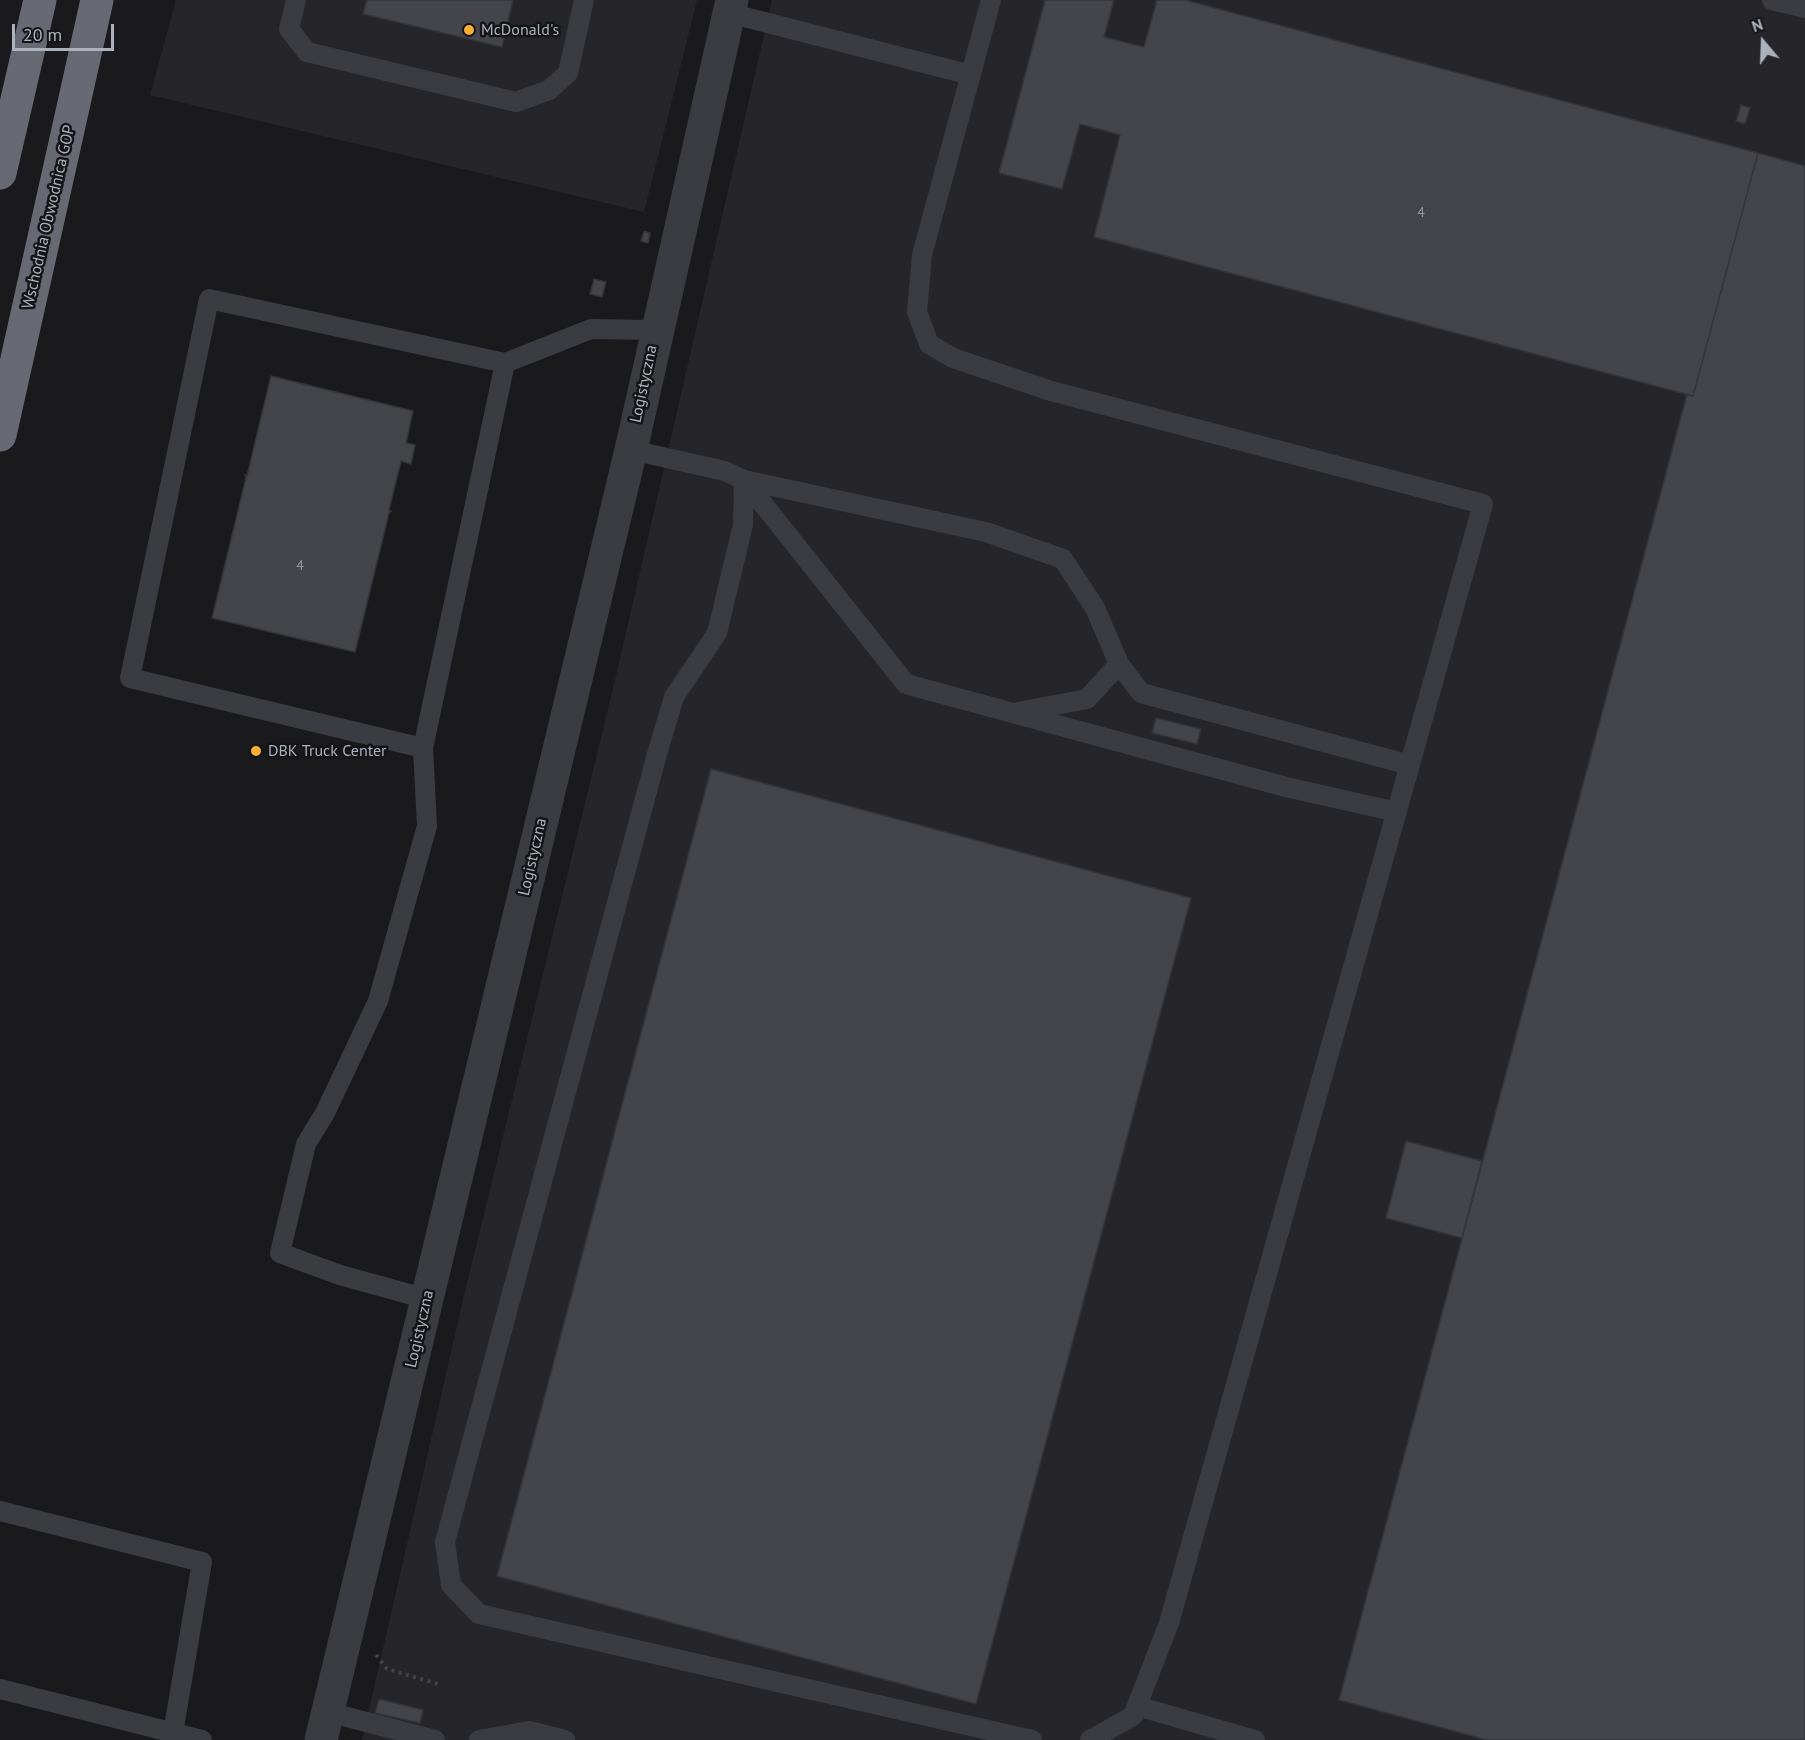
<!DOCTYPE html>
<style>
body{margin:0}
#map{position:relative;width:1805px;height:1740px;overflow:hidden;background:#1a1a1d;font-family:"PT Sans",sans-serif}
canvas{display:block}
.north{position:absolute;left:1733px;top:12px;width:60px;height:60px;-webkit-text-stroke:4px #151518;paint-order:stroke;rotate:341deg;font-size:16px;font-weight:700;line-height:24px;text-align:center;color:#acb2bc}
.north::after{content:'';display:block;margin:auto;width:21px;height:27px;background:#acb2bc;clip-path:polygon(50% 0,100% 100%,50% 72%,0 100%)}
.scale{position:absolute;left:12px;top:24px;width:102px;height:27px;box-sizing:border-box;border:3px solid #acb2bc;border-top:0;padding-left:8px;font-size:18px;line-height:21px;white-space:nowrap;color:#acb2bc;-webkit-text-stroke:4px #151518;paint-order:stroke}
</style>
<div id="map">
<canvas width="1805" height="1740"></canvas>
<div class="north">N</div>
<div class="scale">20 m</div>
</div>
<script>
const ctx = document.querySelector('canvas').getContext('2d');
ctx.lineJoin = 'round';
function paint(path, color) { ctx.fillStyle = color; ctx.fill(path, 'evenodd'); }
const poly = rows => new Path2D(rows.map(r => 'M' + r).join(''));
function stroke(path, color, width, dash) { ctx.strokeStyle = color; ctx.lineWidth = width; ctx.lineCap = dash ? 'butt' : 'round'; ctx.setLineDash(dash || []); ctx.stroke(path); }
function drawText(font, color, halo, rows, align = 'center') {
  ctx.font = font + ' "PT Sans",sans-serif'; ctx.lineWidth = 5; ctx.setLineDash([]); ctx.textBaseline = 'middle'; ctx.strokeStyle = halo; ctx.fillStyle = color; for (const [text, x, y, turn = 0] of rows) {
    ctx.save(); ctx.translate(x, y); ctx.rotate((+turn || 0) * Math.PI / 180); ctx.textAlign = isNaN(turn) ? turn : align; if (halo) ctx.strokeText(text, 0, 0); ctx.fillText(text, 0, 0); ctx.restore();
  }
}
const built = poly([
 [176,0,697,0,644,212,150,95],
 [772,0,1805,0,1805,1740,362,1740,466,1287,612,693]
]);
const building = poly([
 [367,0,513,0,502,47,363,14,367,0],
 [1045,0,1114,0,1104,37,1144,47,1157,0,1185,0,1758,153,1693,396,1094,237,1120,135,1080,124,1062,189,999,173,1045,0],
 [1741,105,1750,108,1745,124,1736,121,1741,105],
 [1758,153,1805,166,1805,1740,1487,1740,1339,1700,1687,394,1693,396,1758,153],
 [644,231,650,233,648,243,641,241,644,231],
 [594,279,606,282,602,297,590,294,594,279],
 [271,376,413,411,406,443,415,445,411,464,401,461,389,510,391,511,389,513,355,652,212,618,246,478,245,475,247,476,271,376],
 [1156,718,1201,729,1197,744,1152,733,1156,718],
 [711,769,1191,898,976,1704,497,1576,711,769],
 [1406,1141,1482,1161,1462,1238,1386,1218,1406,1141],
 [379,1699,423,1710,420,1723,375,1713,379,1699]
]);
const path = poly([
 [376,1655,387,1669,441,1685]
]);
const lane = poly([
 [296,0,289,29,307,52,516,102,549,90,568,73,584,0],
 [991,0,922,255,917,312,929,344,953,358,1051,391,1483,504,1169,1623,1133,1716,1090,1740],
 [1772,0,1805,8],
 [729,13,971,75],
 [505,363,423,748,130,678,209,299,505,363,591,329,656,330],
 [631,450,725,471,744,480,986,532,1063,559,1095,608,1119,664,1141,693,1410,765],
 [744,480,743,525,717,633,674,697,657,754,445,1542,451,1585,479,1614,1032,1740],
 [744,480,906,684,1286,787,1397,812],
 [1018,712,1087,699,1119,664],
 [423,748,427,826,378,1001,325,1113,306,1144,280,1253,340,1275,427,1299],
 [0,1511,202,1562,173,1733],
 [0,1689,202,1740],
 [1137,1706,1255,1740],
 [328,1712,435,1740],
 [479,1740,529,1731,565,1740]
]);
const street = poly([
 [321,1740,631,450,732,0]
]);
const highway = poly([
 [0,173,40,0],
 [0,435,97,0]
]);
const markers = [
 [469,30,6,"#f9af36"],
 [256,751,6,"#f9af36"]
];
const numberNames = [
 ["4",1421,213],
 ["4",300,566]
];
const poiNames = [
 ["McDonald's",481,30],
 ["DBK Truck Center",268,751]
];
const streetNames = [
 ["Wschodnia Obwodnica GOP",49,217,-77],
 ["Logistyczna",644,384,-78],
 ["Logistyczna",533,857,-77],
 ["Logistyczna",420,1329,-77]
];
paint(built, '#26262a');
paint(building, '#44454a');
stroke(building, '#343439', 1.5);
stroke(path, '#414349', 4, [3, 4.5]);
stroke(lane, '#3b3c42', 20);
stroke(street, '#3b3c42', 33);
stroke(highway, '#676a73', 33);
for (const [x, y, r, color] of markers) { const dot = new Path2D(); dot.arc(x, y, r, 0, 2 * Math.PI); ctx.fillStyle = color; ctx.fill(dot); stroke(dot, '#151518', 2); }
drawText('14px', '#9297a0', null, numberNames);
drawText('16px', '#acb2bc', '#151518', poiNames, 'left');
drawText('16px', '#acb2bc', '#151518', streetNames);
</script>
